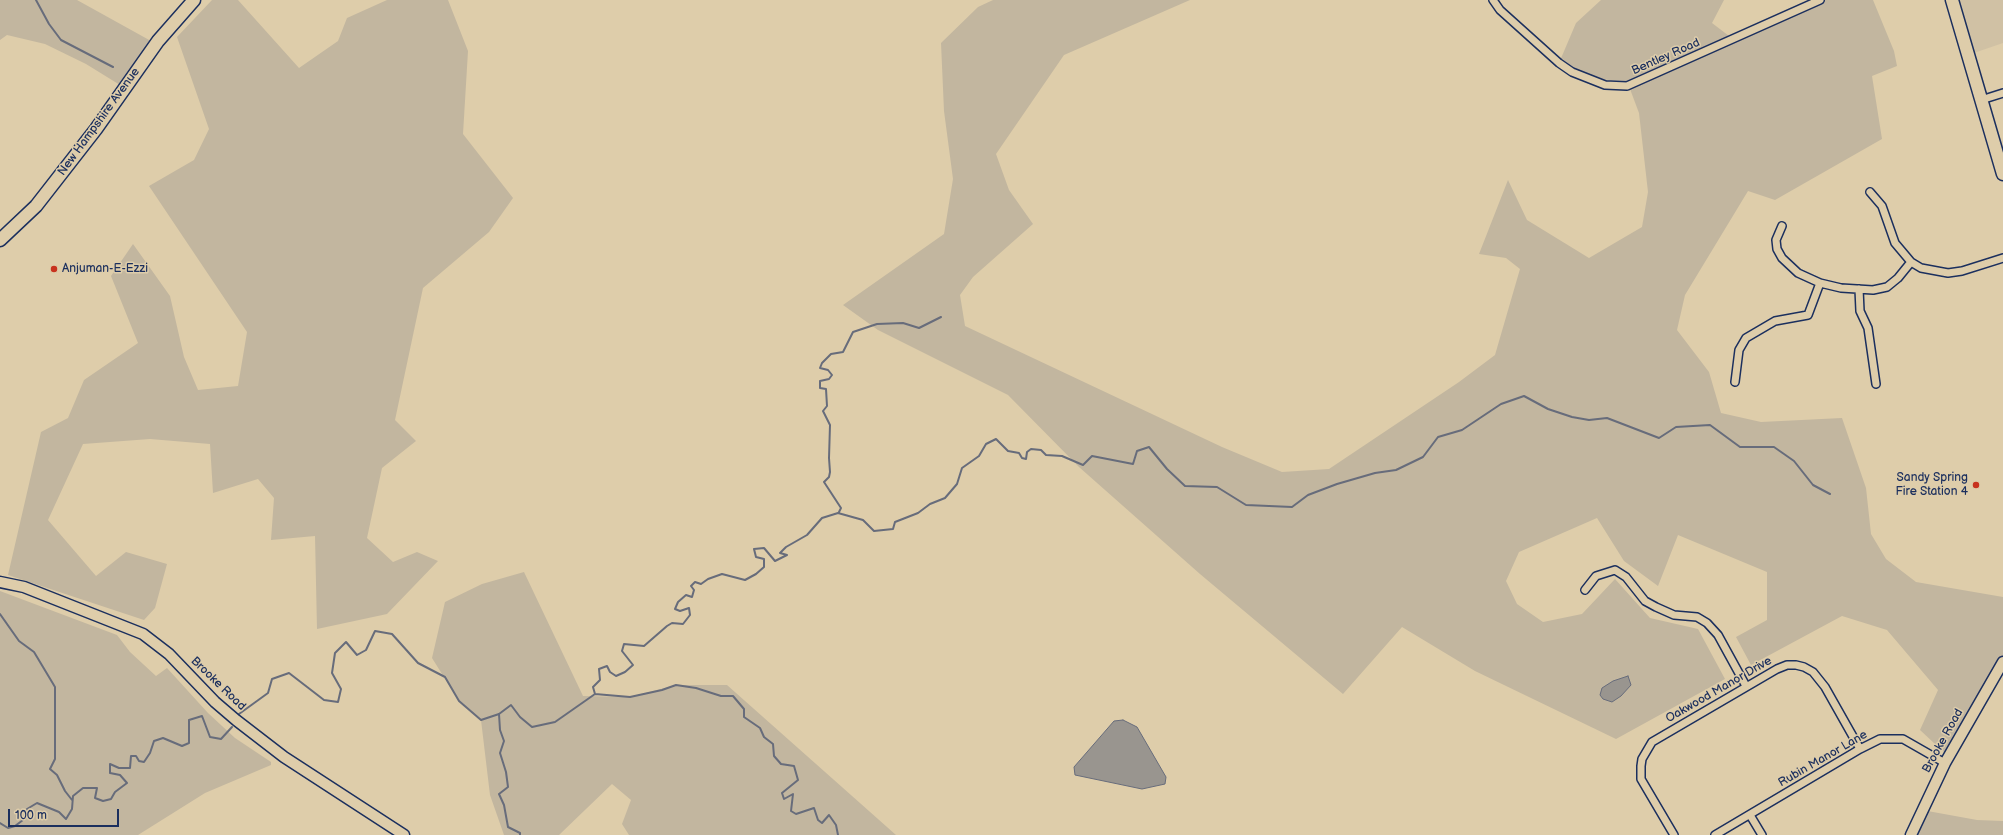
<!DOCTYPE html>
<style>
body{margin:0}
#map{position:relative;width:2003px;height:835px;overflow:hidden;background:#decdaa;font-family:"Balsamiq Sans",sans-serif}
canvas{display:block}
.scale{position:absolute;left:8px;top:809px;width:111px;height:18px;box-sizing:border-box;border:2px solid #1b2f5e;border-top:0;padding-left:5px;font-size:12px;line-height:14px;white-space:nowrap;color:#1b2f5e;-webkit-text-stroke:3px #decdaa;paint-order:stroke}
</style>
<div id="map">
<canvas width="2003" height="835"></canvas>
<div class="scale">100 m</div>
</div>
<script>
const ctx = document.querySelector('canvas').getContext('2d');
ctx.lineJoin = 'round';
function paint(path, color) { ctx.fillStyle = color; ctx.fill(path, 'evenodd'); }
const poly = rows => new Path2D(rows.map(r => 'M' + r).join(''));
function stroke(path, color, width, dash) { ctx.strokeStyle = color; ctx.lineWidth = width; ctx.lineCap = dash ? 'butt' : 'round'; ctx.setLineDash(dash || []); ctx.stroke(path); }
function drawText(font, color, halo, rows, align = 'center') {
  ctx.font = font + ' "Balsamiq Sans",sans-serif'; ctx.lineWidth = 3; ctx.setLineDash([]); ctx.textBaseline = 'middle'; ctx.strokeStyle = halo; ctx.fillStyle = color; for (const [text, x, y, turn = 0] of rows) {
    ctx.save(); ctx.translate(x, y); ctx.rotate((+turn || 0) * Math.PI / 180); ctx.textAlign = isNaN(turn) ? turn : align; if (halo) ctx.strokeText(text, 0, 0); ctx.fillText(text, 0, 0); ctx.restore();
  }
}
const built = poly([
 [1952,0,2003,0,2003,43,1968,55]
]);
const green = poly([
 [0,0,77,0,151,41,120,85,86,64,45,44,7,35,0,40],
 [212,0,238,0,299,68,338,41,347,18,387,0,448,0,468,51,463,134,513,198,489,232,423,288,395,420,416,441,382,468,367,538,393,562,417,552,438,561,387,614,317,629,315,536,271,540,274,498,258,479,213,493,210,444,150,439,83,444,48,520,96,576,126,552,167,564,155,608,144,620,8,575,41,432,68,418,84,380,138,343,111,276,133,244,170,296,184,357,198,390,238,386,247,332,149,186,194,160,209,129,177,37],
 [993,0,1190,0,1064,55,996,154,1009,190,1033,224,973,277,960,295,965,326,1222,447,1282,472,1329,469,1459,382,1495,355,1520,269,1506,258,1479,254,1508,180,1527,220,1589,258,1642,227,1648,192,1639,113,1627,81,1593,79,1559,63,1576,23,1601,0,1724,0,1712,23,1733,39,1820,0,1873,0,1894,51,1897,66,1872,76,1882,139,1775,200,1748,191,1685,295,1677,330,1709,372,1721,413,1761,422,1842,418,1866,488,1871,534,1886,559,1916,582,2003,597,2003,662,1949,757,1920,730,1938,690,1887,630,1842,616,1751,665,1736,637,1767,620,1767,572,1678,535,1658,586,1624,561,1597,518,1519,552,1506,581,1517,604,1543,622,1582,614,1615,579,1650,618,1698,629,1725,679,1616,739,1475,671,1402,627,1343,694,1200,574,1079,467,1008,395,878,330,843,305,944,234,953,179,944,111,941,43,978,7],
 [524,572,583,696,630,697,676,685,727,685,896,835,629,835,622,824,631,800,612,784,559,835,504,835,490,795,481,720,459,701,432,658,445,602,482,584],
 [0,591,117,635,130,652,156,676,167,668,208,713,235,738,271,762,271,765,205,793,138,835,0,835],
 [1922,810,1977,820,2003,821,2003,835,1911,835]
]);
const water = poly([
 [1628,676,1631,685,1621,696,1612,702,1603,699,1600,695,1602,688,1613,681,1628,676],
 [1123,720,1137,727,1166,777,1165,784,1142,789,1075,775,1074,767,1114,721,1123,720]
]);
const stream = poly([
 [36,0,49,24,61,40,113,67],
 [839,512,841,508,824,482,829,477,830,472,829,458,830,425,823,411,827,406,826,389,820,388,820,381,829,379,832,375,828,370,820,368,822,363,831,354,843,352,853,332,877,324,903,323,919,328,941,317],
 [0,614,19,641,34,652,55,687,55,759,50,769,57,775,65,791,72,800],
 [595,694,630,697,662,690,676,685,696,688,721,696,733,696,744,709,744,717,760,728,764,737,773,744,774,756,781,764,794,766,798,780,782,793,784,799,793,794,791,811,796,814,814,808,818,820,822,823,829,815,836,825,838,835],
 [239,714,268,693,272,679,289,673,324,700,338,702,341,689,332,673,335,653,346,642,357,655,366,650,375,631,392,634,418,663,445,677,459,701,481,720,499,714,511,705,520,717,532,727,555,722,595,694,593,687,600,680,599,669,607,666,610,672,616,676,625,672,633,665,622,651,624,644,644,646,667,626,672,623,683,624,690,615,689,608,680,611,675,609,678,602,686,595,692,597,694,590,691,586,695,582,701,584,708,579,722,574,745,580,756,574,764,567,764,559,756,557,754,549,764,548,775,561,787,555,780,553,786,547,807,535,822,518,838,513,863,520,874,531,893,529,895,522,918,513,930,504,945,498,957,484,962,468,979,456,986,444,996,439,1008,451,1019,453,1022,458,1026,459,1027,452,1031,449,1041,450,1046,455,1062,456,1083,465,1092,456,1133,464,1137,451,1149,447,1167,469,1185,486,1217,487,1246,505,1292,507,1308,495,1337,484,1375,473,1396,470,1423,457,1438,437,1462,430,1501,404,1524,396,1548,409,1572,417,1589,420,1607,418,1659,438,1676,427,1710,425,1740,447,1774,447,1794,461,1813,485,1830,494],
 [499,714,500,730,504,741,500,753,506,772,508,787,499,794,504,805,508,827,520,833,520,835],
 [0,823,8,828,15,826,27,817,27,809,37,803,59,812,66,819,72,809,73,796,83,788,97,788,95,798,103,801,111,799,115,792,127,783,120,775,110,773,110,764,119,768,130,768,131,756,136,756,139,761,144,762,150,753,154,741,163,738,182,746,189,743,189,720,202,716,210,737,221,739,232,727]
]);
const street = poly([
 [1493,0,1500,10,1559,63,1572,72,1605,85,1627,86,1820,0],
 [1981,100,2003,93],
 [1870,192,1882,206,1895,243,1911,262,1921,268,1948,273,1962,271,2003,258],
 [1782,226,1776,240,1777,249,1782,258,1798,273,1820,283,1841,288,1873,290,1887,287,1898,278,1911,262],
 [1859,289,1860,311,1868,328,1876,384],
 [1735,382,1739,350,1746,338,1775,321,1808,315,1820,283],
 [1585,590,1596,576,1615,570,1626,577,1645,601,1656,607,1674,615,1697,617,1707,623,1718,635,1746,686],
 [1750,815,1762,835],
 [1674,835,1641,779,1641,766,1642,759,1652,742,1777,669,1787,665,1796,665,1804,667,1813,672,1825,687,1860,749],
 [1715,835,1860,749,1880,739,1903,739,1945,763]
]);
const secondary = poly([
 [0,582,24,587,143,634,169,654,215,702,236,720,284,757,404,835],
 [1911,835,1945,763,2003,662]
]);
const primary = poly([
 [1952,0,2003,174],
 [0,240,36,206,96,129,158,41,194,0]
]);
const markers = [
 [54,269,4,"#c8321e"],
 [1976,485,4,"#c8321e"]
];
const streetNames = [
 ["Bentley Road",1666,57,-24],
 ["New Hampshire Avenue",99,122,-54],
 ["Brooke Road",218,684,44],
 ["Oakwood Manor Drive",1719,690,-30],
 ["Brooke Road",1943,741,-61],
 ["Rubin Manor Lane",1823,759,-30]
];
const poiNames = [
 ["Anjuman-E-Ezzi",62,269],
 ["Sandy Spring",1968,478,"right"],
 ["Fire Station 4",1968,492,"right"]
];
paint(built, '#d0c1a4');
paint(green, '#c2b69f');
paint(water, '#99958f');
stroke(water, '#676c7b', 1);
stroke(stream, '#676c7b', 2);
stroke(street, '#1b2f5e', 10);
stroke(secondary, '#1b2f5e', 13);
stroke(primary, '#1b2f5e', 15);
stroke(street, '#decdaa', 7);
stroke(secondary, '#decdaa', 10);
stroke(primary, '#decdaa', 12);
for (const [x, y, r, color] of markers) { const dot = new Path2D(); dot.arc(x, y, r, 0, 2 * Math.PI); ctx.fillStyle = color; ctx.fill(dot); stroke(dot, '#decdaa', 1.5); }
drawText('12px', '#1b2f5e', '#decdaa', streetNames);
drawText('12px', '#1b2f5e', '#decdaa', poiNames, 'left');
</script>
